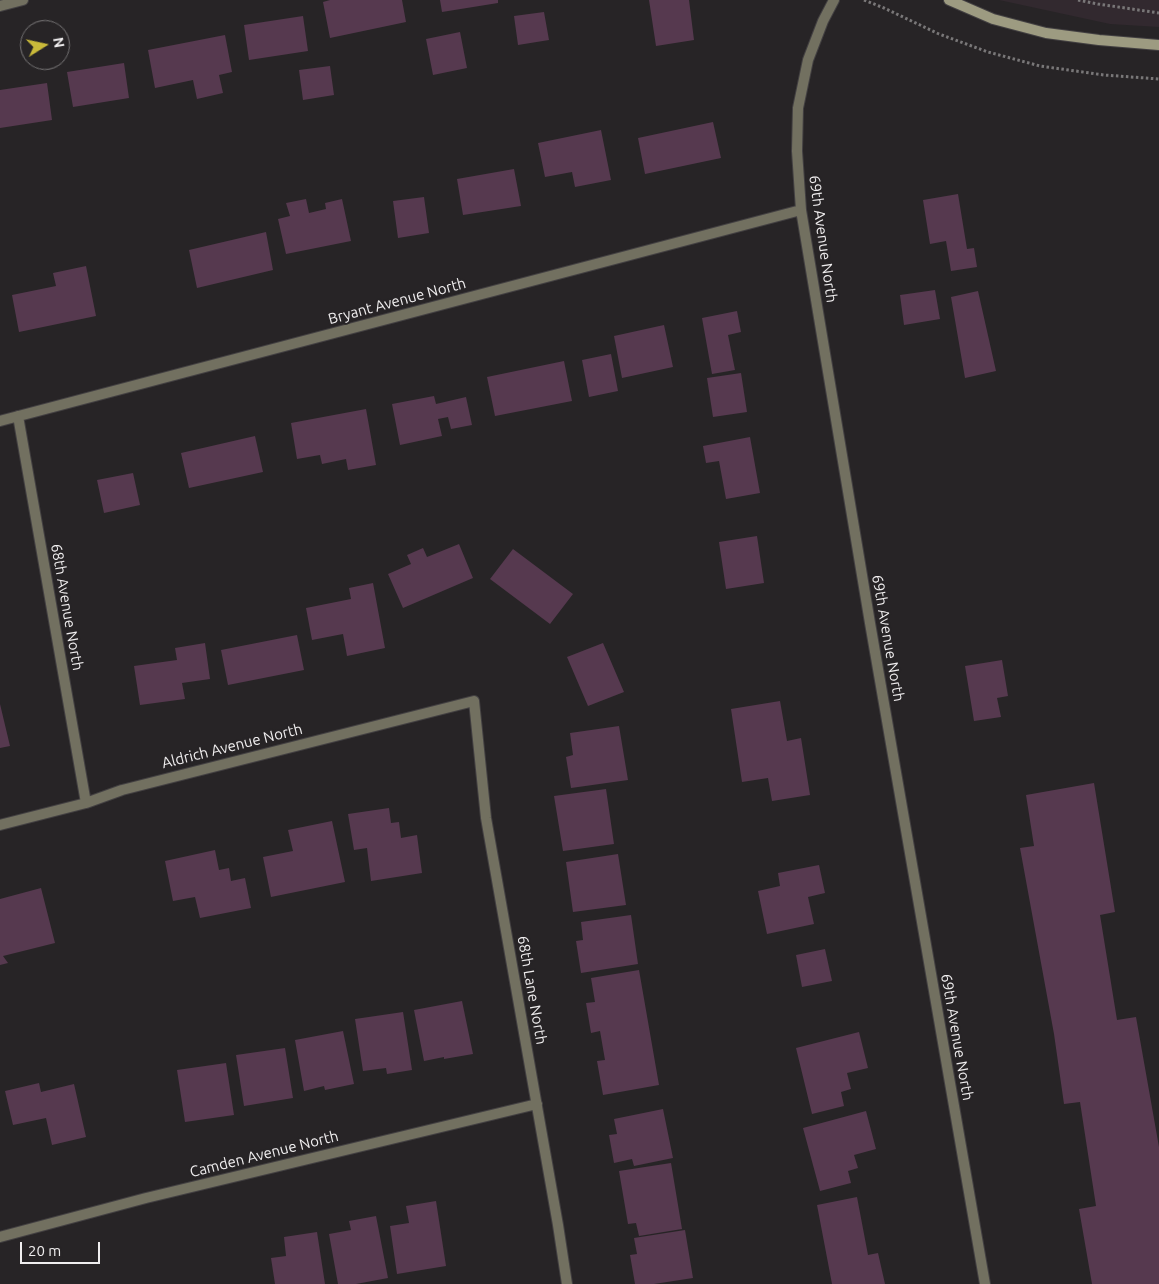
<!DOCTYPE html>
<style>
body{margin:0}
#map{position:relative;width:1159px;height:1284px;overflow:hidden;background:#272426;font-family:Ubuntu,sans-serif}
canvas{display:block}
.north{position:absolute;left:20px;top:20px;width:50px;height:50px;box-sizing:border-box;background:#272426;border:1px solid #777576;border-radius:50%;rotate:80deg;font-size:14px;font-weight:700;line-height:20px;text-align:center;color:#f0eeef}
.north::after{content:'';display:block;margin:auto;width:18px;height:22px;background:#caba3a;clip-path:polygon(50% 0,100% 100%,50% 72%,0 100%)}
.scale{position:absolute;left:20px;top:1242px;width:80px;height:22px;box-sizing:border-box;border:2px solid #f0eeef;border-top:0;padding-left:6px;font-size:15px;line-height:18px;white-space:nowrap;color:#f0eeef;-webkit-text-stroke:4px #272426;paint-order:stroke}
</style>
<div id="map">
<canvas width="1159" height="1284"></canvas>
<div class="north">N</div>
<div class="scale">20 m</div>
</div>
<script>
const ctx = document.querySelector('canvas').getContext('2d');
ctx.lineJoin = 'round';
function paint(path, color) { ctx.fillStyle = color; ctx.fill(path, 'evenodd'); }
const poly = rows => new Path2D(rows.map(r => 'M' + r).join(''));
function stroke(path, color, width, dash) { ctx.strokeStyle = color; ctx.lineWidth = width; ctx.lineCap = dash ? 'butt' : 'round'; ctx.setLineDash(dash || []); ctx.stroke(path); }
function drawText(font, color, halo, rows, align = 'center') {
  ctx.font = font + ' Ubuntu,sans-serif'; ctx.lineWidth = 4; ctx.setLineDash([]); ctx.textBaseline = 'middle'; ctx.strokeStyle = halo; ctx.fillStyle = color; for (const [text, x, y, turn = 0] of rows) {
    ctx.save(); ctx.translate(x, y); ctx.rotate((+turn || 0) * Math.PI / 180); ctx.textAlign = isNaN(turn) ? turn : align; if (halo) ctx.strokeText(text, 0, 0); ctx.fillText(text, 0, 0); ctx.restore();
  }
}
const built = poly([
 [999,0,1159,0,1159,27,1110,24]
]);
const building = poly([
 [330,0,402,0,406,22,330,38,323,2],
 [440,0,498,0,498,3,442,12],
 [649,0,689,0,694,40,656,46],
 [544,12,549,40,518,45,514,16],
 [303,16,308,51,249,60,244,25],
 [460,32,467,68,433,75,426,39],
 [225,35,232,72,219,75,223,93,197,99,193,80,155,88,148,50],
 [124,63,129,98,73,107,67,72],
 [330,66,334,95,303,100,299,70],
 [47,83,52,120,0,128,0,90],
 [713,122,721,158,645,174,638,138],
 [601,130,611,180,575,187,572,172,545,177,538,143],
 [514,169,521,206,463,215,457,179],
 [958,194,967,249,974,248,977,267,951,271,946,241,930,244,923,200],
 [424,197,429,233,398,238,393,201],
 [306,199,309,213,326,209,325,203,342,199,351,241,286,254,278,219,290,216,286,203],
 [266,232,273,270,197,288,189,250],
 [86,266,96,316,19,332,12,295,56,286,53,273],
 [935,290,940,319,904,325,900,295],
 [978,291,996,371,965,378,951,297],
 [737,311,741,332,728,335,735,370,712,374,702,318],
 [664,325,673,367,622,378,614,336],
 [611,354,618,391,589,397,582,360],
 [564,361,572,401,495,416,487,377],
 [741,373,747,412,713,417,707,378],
 [434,396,436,404,466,397,472,425,451,429,448,417,438,419,442,436,400,445,392,404],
 [366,409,376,465,348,470,346,459,322,464,320,455,297,459,291,423],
 [255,436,263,472,189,488,181,453],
 [750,437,760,493,726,499,719,461,706,463,703,446],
 [133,473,140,505,104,513,97,480],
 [757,536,764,583,726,589,719,542],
 [459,544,473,578,403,608,388,574,411,564,407,555,423,548,427,557],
 [513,549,573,594,550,624,490,579],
 [373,583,385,648,347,656,343,634,312,640,306,608,351,599,349,588],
 [297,635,304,670,228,685,221,650],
 [205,643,210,679,182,683,185,699,140,705,134,666,177,660,175,648],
 [603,643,624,692,588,706,567,657],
 [1002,660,1008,696,997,698,1001,717,974,721,965,666],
 [780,701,787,741,801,738,810,795,772,801,768,778,742,782,731,709],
 [0,704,10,746,0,748],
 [619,726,628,780,571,788,566,757,573,755,570,733],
 [1094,783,1115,912,1100,915,1117,1020,1136,1017,1159,1147,1159,1284,1092,1284,1079,1209,1096,1206,1080,1102,1064,1104,1054,1034,1020,848,1034,846,1026,795],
 [606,789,614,844,563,851,554,796],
 [389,808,391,823,399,822,401,838,417,835,422,873,371,881,367,848,354,850,348,814],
 [332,821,345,882,271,897,263,857,293,851,288,830],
 [215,850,219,870,229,868,231,881,245,878,251,908,200,918,195,897,173,901,165,861],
 [618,854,626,905,573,912,566,862],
 [819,865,825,893,808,897,814,924,767,934,758,891,780,886,778,873],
 [41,888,55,943,3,956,8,963,0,965,0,899],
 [631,915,638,964,581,973,576,941,583,940,581,922],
 [825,949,832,981,802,987,796,955],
 [639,970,659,1085,603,1095,597,1061,605,1060,600,1031,591,1033,586,1003,595,1002,591,978],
 [462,1001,473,1054,444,1059,444,1057,424,1061,414,1010],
 [403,1012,412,1070,387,1074,386,1068,363,1071,355,1019],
 [343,1031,354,1084,325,1090,324,1086,304,1091,295,1040],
 [859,1032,868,1068,847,1073,851,1089,841,1092,844,1106,812,1114,796,1048],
 [285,1048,293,1098,244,1106,236,1055],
 [226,1063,234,1115,185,1122,177,1070],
 [39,1083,41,1092,74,1084,86,1137,52,1145,46,1118,13,1125,5,1091],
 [663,1109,673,1158,634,1166,632,1159,614,1163,609,1135,617,1134,614,1119],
 [866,1111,876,1149,854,1155,858,1168,848,1171,851,1183,820,1191,803,1128],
 [671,1163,682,1229,639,1236,636,1223,628,1224,619,1171],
 [857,1197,868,1255,878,1253,885,1284,832,1284,817,1205],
 [436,1201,446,1266,397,1274,390,1226,409,1223,406,1206],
 [376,1216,388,1278,356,1284,338,1284,329,1234,351,1230,349,1221],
 [685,1230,693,1278,654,1284,635,1284,630,1255,637,1254,634,1238],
 [317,1232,325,1284,275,1284,271,1258,286,1256,284,1237]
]);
const path = poly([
 [864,0,884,8,939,34,988,52,1040,66,1104,75,1159,79],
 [1078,0,1098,4,1159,13]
]);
const street = poly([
 [834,0,823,21,808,60,798,108,797,151,801,210,870,623,985,1284],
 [0,6,23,0],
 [18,416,86,803],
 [0,421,801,210],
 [0,825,86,803,122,790,474,701,486,818,558,1225,567,1284],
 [0,1237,146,1198,537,1104]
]);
const secondary = poly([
 [949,0,993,19,1046,33,1099,40,1159,45]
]);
const streetNames = [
 ["69th Avenue North",823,239,82],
 ["Bryant Avenue North",397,301,-15],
 ["68th Avenue North",67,607,80],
 ["69th Avenue North",888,638,80],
 ["Aldrich Avenue North",232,746,-14],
 ["68th Lane North",532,990,80],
 ["69th Avenue North",957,1037,80],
 ["Camden Avenue North",264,1154,-14]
];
paint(built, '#32292f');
paint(building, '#56394f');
stroke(street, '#434042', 12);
stroke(secondary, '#434042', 12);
stroke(path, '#797778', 3, [2.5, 2.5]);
stroke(street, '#727060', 10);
stroke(secondary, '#9d9b81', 10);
drawText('15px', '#f0eeef', '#272426', streetNames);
</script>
